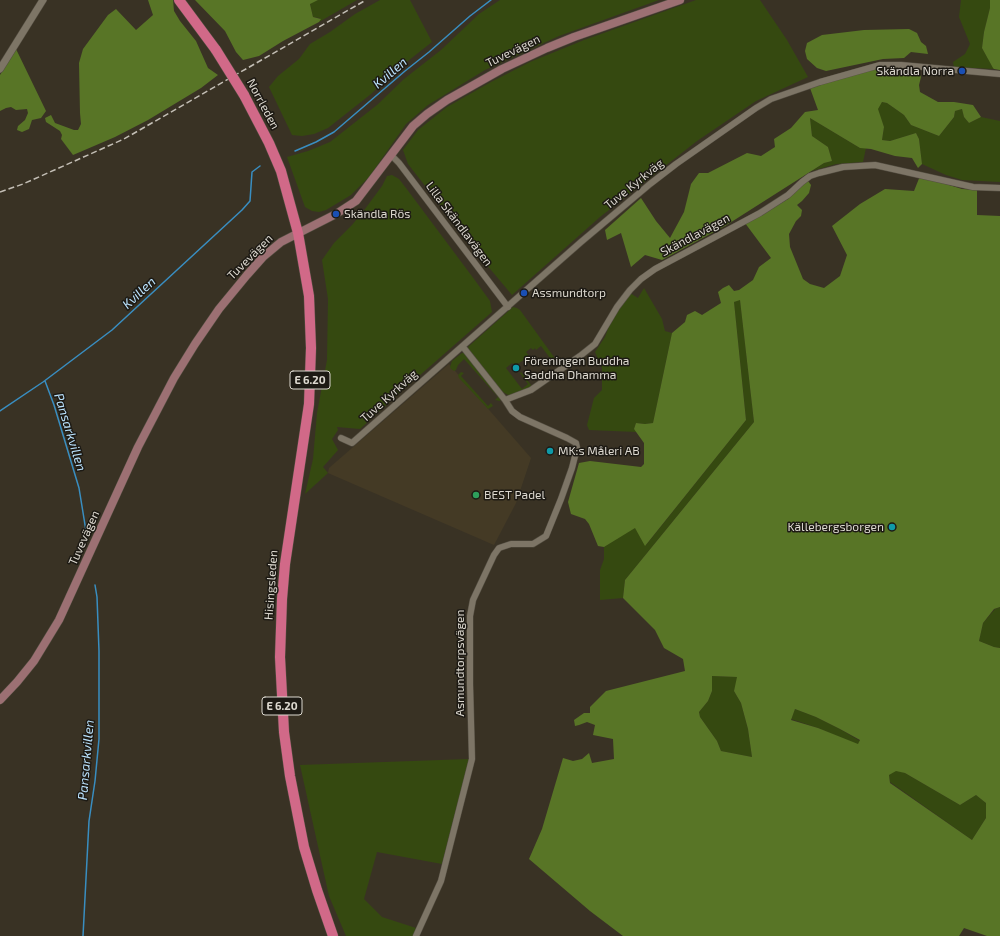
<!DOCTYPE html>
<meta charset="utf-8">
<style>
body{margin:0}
canvas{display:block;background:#393224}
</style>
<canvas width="1000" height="936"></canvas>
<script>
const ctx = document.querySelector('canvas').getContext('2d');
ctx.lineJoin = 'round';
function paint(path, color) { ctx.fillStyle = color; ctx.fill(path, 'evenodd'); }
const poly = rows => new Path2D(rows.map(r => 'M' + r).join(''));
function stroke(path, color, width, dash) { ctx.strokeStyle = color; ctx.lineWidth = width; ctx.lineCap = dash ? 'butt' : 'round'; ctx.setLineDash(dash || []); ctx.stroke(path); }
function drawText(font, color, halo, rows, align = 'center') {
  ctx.font = font + ' "Exo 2",sans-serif'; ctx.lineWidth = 3; ctx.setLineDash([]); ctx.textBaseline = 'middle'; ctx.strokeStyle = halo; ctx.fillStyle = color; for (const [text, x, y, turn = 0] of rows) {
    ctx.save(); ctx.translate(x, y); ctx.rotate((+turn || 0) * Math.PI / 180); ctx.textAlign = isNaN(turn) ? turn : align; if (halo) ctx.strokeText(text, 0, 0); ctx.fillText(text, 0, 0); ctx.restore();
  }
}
const built = poly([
 [449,364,531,458,516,503,494,545,328,473,329,468]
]);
const green = poly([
 [318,0,357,0,319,22,320,18,313,17,310,3],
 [380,0,410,0,432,42,394,72,371,94,328,128,314,134,302,136,292,135,269,87,278,76,299,59,310,44,330,32,355,14],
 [500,0,659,0,559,36,485,70,428,105,406,124,369,177,351,195,326,210,319,212,312,211,305,207,287,157,308,151,330,142,377,105,404,79,441,50,479,14],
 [696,0,760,0,787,40,808,77,756,101,697,141,600,217,512,295,486,264,408,164,403,150,418,130,447,107,491,82,530,62,584,40],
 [961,0,990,0,990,8,984,32,982,48,994,69,954,67,953,62,965,54,970,44,959,17],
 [882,102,887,103,897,110,904,115,911,125,939,136,954,117,955,111,962,109,964,117,969,123,981,117,1000,121,1000,182,962,180,946,175,922,164,919,139,916,133,890,141,882,140,884,127,877,109],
 [810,118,860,148,866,148,863,162,836,164,812,171,824,163,832,161,828,147,812,136],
 [392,175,399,179,406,188,474,279,490,301,492,312,395,397,360,429,337,427,338,430,332,439,338,450,323,467,328,473,305,494,313,459,317,413,327,360,328,299,322,260,334,243,352,225,365,209,382,186,387,176],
 [644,288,662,319,665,331,672,333,653,423,645,424,636,423,634,429,637,432,589,430,587,425,594,398,602,390,602,368,595,352,605,337,609,326,621,305,630,293,638,298],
 [740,299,754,422,625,580,623,598,600,600,600,570,604,559,604,547,635,527,646,545,746,420,734,302],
 [513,307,517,308,520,310,559,364,556,366,541,346,536,350,535,348,533,350,531,348,526,352,529,356,515,366,512,363,506,368,522,389,528,384,520,373,521,372,531,385,530,387,510,396,503,392,468,350,468,347],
 [462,353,465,353,501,398,500,401,495,400,498,397,464,359,458,365,456,370,454,371,451,369,450,367,452,361],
 [461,372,464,373,461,376,488,406,491,403,493,406,488,409,459,378,458,375],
 [1000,607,1000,648,994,647,979,641,983,623,995,609],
 [712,676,738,677,734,691,741,703,748,729,752,757,721,751,717,741,700,717,699,712,708,701,712,691],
 [795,709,816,717,840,729,860,741,858,745,818,728,791,719],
 [469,759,442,864,377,852,364,899,382,917,416,928,413,936,346,936,329,896,300,765],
 [896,770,905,773,960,805,976,795,986,803,986,818,972,840,890,782,889,775]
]);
const forest = poly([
 [148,0,173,0,174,11,180,21,196,41,208,68,218,75,201,88,148,120,115,137,73,155,61,139,62,135,60,131,46,122,45,118,51,115,55,123,74,130,78,130,81,124,80,113,79,63,83,49,108,15,116,9,136,30,153,15],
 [195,0,318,0,310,4,313,17,321,19,319,22,283,41,259,56,243,60,236,52,225,31],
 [990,0,1000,0,1000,70,994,69,993,68,982,48,984,32,990,8],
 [909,29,917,33,921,42,926,46,928,54,911,52,904,58,883,59,826,71,817,68,807,59,805,51,807,43,822,35,864,30],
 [16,49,46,111,41,118,32,120,29,129,22,132,17,130,18,126,25,120,28,113,27,109,16,110,11,107,6,108,0,111,0,75],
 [884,68,917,69,921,77,919,85,920,92,938,102,954,102,973,105,981,117,969,123,964,117,962,109,955,111,954,117,939,136,911,125,904,115,897,110,887,103,882,102,878,109,884,127,882,140,890,141,916,133,919,139,922,164,918,168,912,158,895,156,871,149,860,148,810,118,812,136,828,147,832,161,824,163,725,226,662,260,645,255,631,267,621,233,607,240,605,230,641,198,656,221,670,238,684,212,691,184,699,173,708,173,747,153,761,156,775,147,774,139,791,128,805,112,818,110,810,88,866,70],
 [920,176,962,189,977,190,977,215,1000,216,1000,607,994,609,983,623,979,641,994,647,1000,648,1000,936,987,936,964,928,959,936,623,936,590,911,529,859,542,829,563,758,573,761,582,759,589,753,592,763,614,759,613,739,593,735,595,725,587,722,579,725,575,726,574,720,584,713,590,713,590,707,606,691,685,671,683,659,664,648,655,630,623,598,625,580,754,422,740,300,734,302,746,420,645,546,635,528,604,547,598,546,589,524,585,519,571,514,568,502,579,463,590,461,641,467,644,464,644,443,634,429,636,423,645,424,653,423,672,333,685,322,687,315,695,311,702,315,721,303,718,292,723,288,729,285,734,291,739,290,753,280,759,267,771,258,745,223,788,199,798,188,808,181,811,185,809,193,802,201,797,205,802,210,801,216,796,221,789,234,790,247,803,279,810,284,824,288,840,276,847,255,832,226,860,204,885,189,914,191],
 [712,676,737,677,734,691,741,703,748,729,752,757,721,751,717,741,700,717,699,712,708,701,712,691],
 [795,709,816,717,840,729,860,740,858,744,818,728,791,720],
 [896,771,905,773,960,805,976,795,986,803,986,818,972,840,890,783,889,775]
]);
const stream = poly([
 [295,151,316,142,334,132,405,71,429,52,470,16,491,0],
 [45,381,54,405,79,488,87,537],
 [0,411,43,382,112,330,242,210,250,201,252,172,260,166],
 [83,936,89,821,95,781,99,739,99,651,97,597,95,585]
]);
const minor = poly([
 [391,155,399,163,508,307],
 [463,347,505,400,531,390,580,356,595,344,617,307,630,290,641,279,655,269,760,213,788,195,802,182,810,176,819,173,843,167,875,165,973,187,1000,188],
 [341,438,352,443,581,242,650,184,676,164,756,108,771,99,820,82,880,65,901,65,1000,74],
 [416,936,441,881,472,759,470,684,470,616,473,600,494,555,499,548,511,544,533,544,546,536,561,499,572,468,577,448,576,443,567,438,520,417,512,411,505,400]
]);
const tertiary = poly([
 [0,69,43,0]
]);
const secondary = poly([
 [0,700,17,682,34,661,59,620,138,447,174,378,195,344,219,309,247,275,263,257,281,242,336,214,356,201,413,126,427,114,447,100,502,69,547,48,574,37,680,0]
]);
const trunk = poly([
 [179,0,216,50],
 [244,95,269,143,281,171,298,233,309,296,311,348,309,404,285,564,282,599,280,657,284,732,290,776,304,847,317,890,333,936]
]);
const rail = poly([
 [0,192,23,184,124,139,366,0]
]);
const trunkBridge = poly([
 [216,50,244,95]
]);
const markers = [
 [962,71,4,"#1a4fb4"],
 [336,214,4,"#1a4fb4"],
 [524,293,4,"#1a4fb4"],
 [516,368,4,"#0f9aa8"],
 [550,451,4,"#0f9aa8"],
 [476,495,4,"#2e9e5b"],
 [892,527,4,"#0f9aa8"]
];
const shields = [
 [310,380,40],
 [282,706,40]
];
const shieldNames = [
 ["E 6.20",310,380],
 ["E 6.20",282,706]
];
const streetNames = [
 ["Tuvevägen",513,51,-26],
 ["Norrleden",263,104,62],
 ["Tuve Kyrkväg",634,184,-39],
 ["Lilla Skändlavägen",459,224,53],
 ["Skändlavägen",695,235,-28],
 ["Tuvevägen",250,257,-45],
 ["Tuve Kyrkväg",389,396,-42],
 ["Tuvevägen",84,538,-66],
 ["Hisingsleden",271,585,-86],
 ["Asmundtorpsvägen",460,663,-90]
];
const poiNames = [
 ["Skändla Norra",954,71,"right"],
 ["Skändla Rös",344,214],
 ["Assmundtorp",532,293],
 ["Föreningen Buddha",524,361],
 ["Saddha Dhamma",524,375],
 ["MK:s Måleri AB",558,451],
 ["BEST Padel",484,495],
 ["Källebergsborgen",884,527,"right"]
];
const waterNames = [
 ["Kvillen",390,73,-41],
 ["Kvillen",139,293,-43],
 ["Pansarkvillen",70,432,73],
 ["Pansarkvillen",86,760,-85]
];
paint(built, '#443a25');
paint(green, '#354910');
paint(forest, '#587526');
stroke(stream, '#398ec1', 1.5);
stroke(minor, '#554f43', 7);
stroke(tertiary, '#554f43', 8);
stroke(secondary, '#554f43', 9);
stroke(trunk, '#554f43', 11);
stroke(minor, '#7d7566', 6);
stroke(tertiary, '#7d7566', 7);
stroke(secondary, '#9c7073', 8);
stroke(trunk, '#d16988', 10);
stroke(rail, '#c3beb5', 1.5, [6, 3]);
stroke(trunkBridge, '#554f43', 11, []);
stroke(trunkBridge, '#d16988', 10);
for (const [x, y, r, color] of markers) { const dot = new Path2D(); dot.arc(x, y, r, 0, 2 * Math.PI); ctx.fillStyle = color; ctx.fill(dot); stroke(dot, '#1d1a14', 1.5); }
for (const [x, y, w] of shields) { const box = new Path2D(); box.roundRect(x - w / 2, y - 9, w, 18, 3); ctx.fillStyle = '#1d1a14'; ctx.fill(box); stroke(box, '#dcd8cf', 1); }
drawText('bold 11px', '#dcd8cf', null, shieldNames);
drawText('12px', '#dcd8cf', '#1d1a14', streetNames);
drawText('12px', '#dcd8cf', '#1d1a14', poiNames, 'left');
drawText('italic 13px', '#bae2fd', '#1d1a14', waterNames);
</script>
